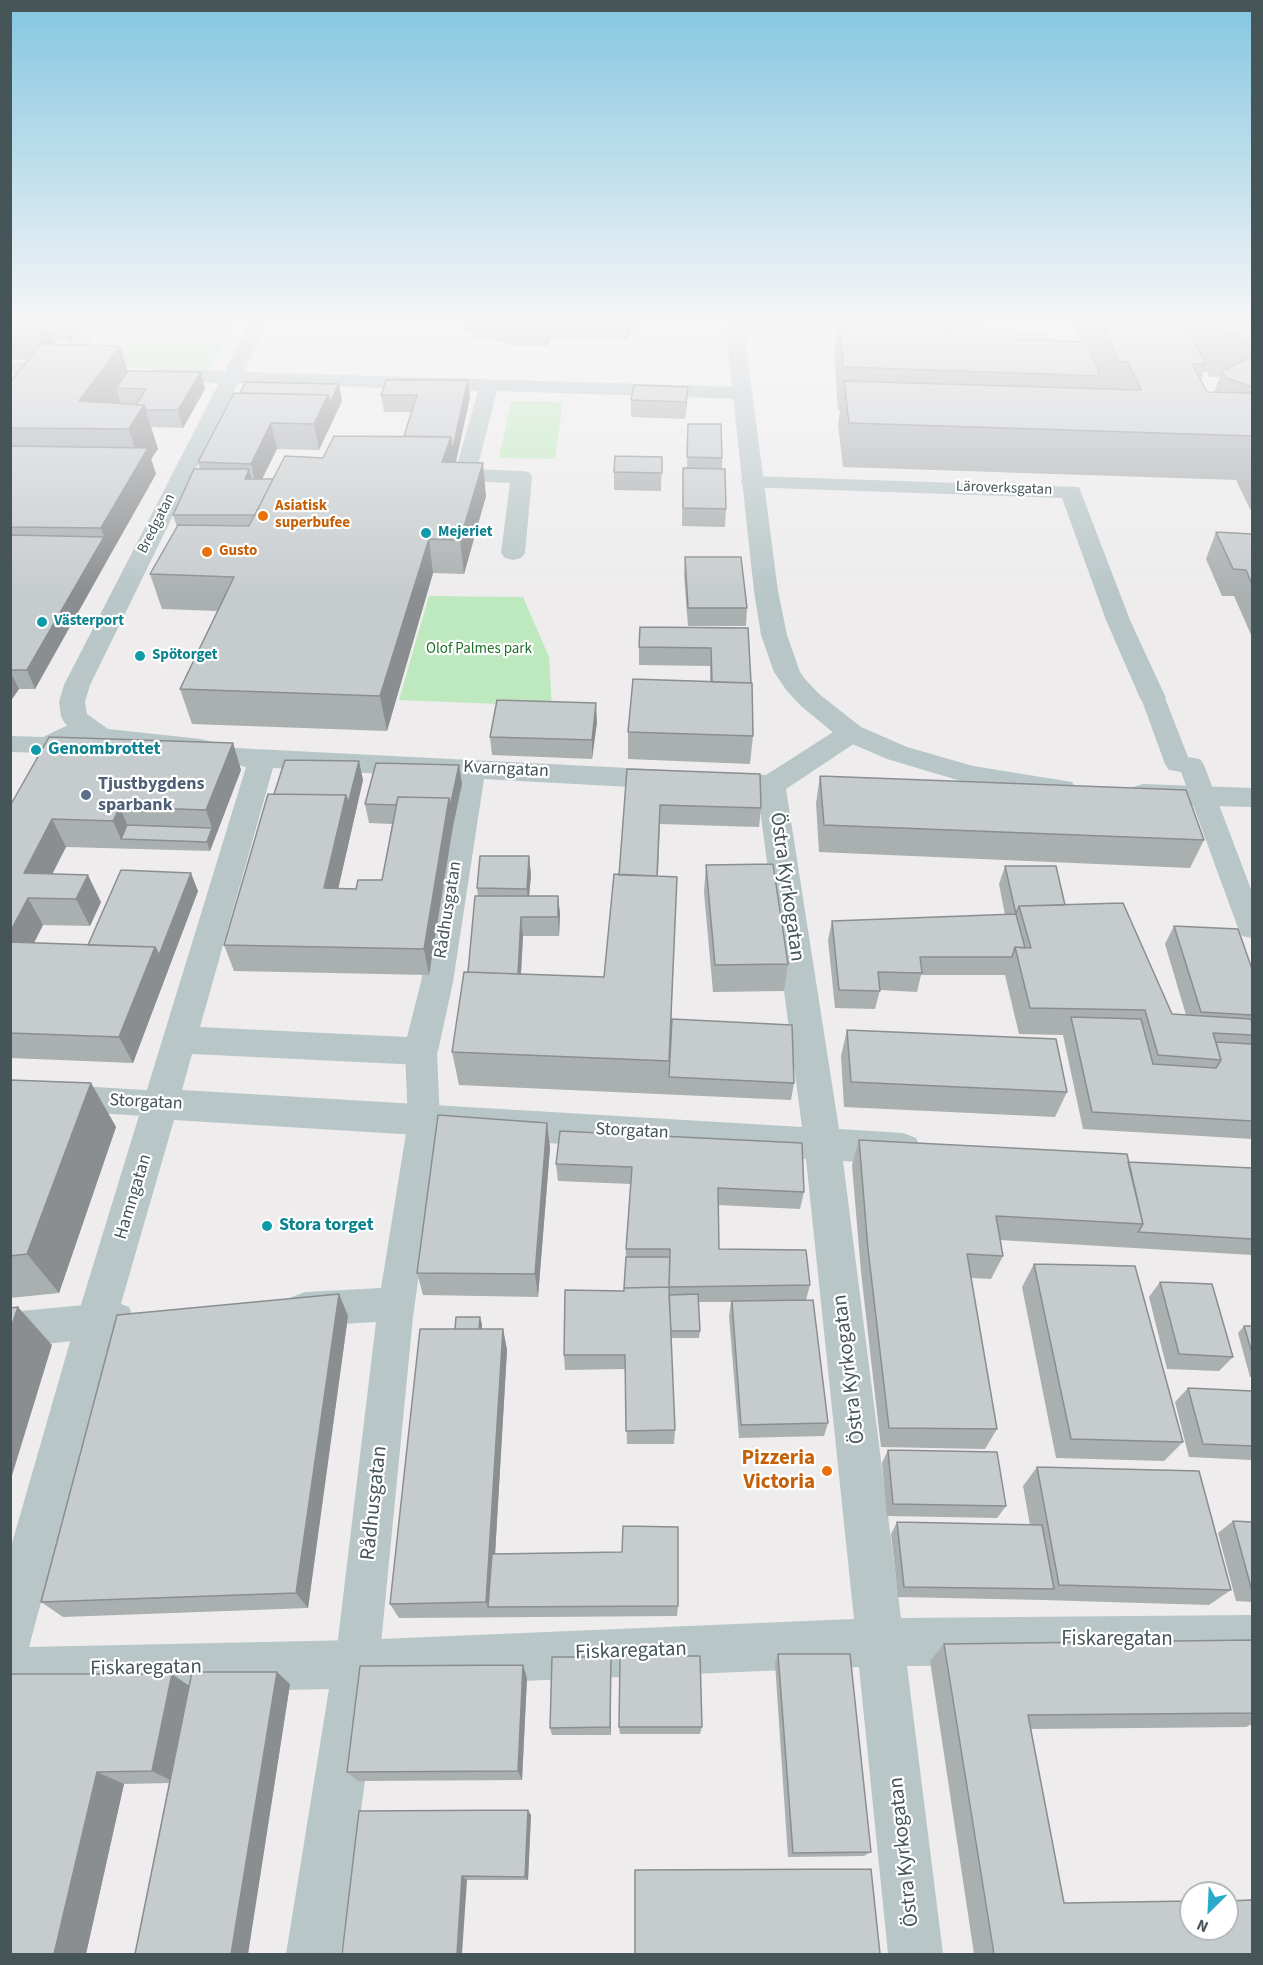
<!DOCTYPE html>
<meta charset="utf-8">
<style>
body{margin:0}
#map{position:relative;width:1263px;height:1965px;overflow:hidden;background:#eeeced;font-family:"Source Sans 3",sans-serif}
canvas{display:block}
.frame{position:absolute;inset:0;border:12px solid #465557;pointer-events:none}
.north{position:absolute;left:1179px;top:1881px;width:60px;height:60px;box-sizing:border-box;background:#fff;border:2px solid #b5bbbc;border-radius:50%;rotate:204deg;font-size:16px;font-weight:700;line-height:24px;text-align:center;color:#465557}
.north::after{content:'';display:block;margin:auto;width:21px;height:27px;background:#2babc9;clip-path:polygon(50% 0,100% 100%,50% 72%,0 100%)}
</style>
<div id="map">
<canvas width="1263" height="1965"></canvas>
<div class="frame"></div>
<div class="north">N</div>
</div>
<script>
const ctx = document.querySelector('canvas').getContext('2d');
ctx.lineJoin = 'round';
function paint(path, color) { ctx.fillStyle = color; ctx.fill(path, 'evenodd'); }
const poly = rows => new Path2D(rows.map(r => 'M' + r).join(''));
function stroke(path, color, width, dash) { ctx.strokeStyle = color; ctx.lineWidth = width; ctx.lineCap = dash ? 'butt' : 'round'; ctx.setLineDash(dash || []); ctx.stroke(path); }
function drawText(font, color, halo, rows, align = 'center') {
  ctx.font = font + ' "Source Sans 3",sans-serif'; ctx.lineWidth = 4.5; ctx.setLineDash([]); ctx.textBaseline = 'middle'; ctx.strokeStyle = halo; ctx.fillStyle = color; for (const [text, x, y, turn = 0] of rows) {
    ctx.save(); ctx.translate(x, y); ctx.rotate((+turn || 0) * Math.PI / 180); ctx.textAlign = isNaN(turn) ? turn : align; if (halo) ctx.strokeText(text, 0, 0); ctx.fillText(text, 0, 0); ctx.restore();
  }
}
const green = poly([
 [111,322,238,322,208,371,76,365],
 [511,401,563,402,555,459,499,458],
 [429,596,523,597,549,657,552,706,399,700]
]);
const pedestrian = poly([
 [1153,691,1162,693,1165,698,1188,757,1200,759,1204,765,1252,892,1252,938,1242,936,1238,928,1181,772,1169,770,1165,764,1141,698,1144,693,1153,691],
 [83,718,92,720,95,726,92,732,56,751,47,753,10,752,10,736,43,737,83,718],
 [421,1038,432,1042,437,1051,440,1121,413,1317,379,1664,373,1680,357,1686,341,1680,335,1664,376,1322,305,1326,292,1321,287,1309,292,1297,305,1292,381,1288,408,1121,405,1051,410,1042,421,1038],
 [10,1082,162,1091,173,1094,178,1104,173,1114,162,1117,10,1108,10,1082],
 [116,1302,129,1307,134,1319,129,1331,116,1336,10,1348,10,1312,116,1302]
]);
const minor = poly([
 [88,322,107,322,68,366,74,367,77,371,74,375,59,376,17,422,10,424,10,406,39,375,10,374,10,362,49,364,88,322],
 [250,322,268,322,244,372,743,387,750,389,753,393,750,397,743,399,497,391,477,469,521,471,529,472,532,477,525,553,521,558,513,560,505,558,501,553,510,483,465,481,457,480,454,475,478,391,238,383,90,685,85,702,87,714,108,729,201,739,235,748,766,775,841,727,851,724,861,727,865,733,861,739,786,789,839,1129,903,1133,916,1138,921,1149,916,1160,903,1165,843,1161,901,1618,1252,1615,1252,1663,907,1666,943,1954,888,1954,859,1667,378,1687,341,1954,286,1954,329,1689,10,1696,10,1550,76,1321,246,767,201,757,117,749,88,741,73,732,64,722,61,716,59,702,64,685,219,383,157,381,150,379,147,375,150,371,157,369,225,371,250,322],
 [273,768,456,778,421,982,407,1037,200,1027,273,768],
 [484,779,758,794,802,1127,182,1090,192,1054,421,1065,433,1061,438,1051,453,982,484,779],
 [174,1120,806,1159,854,1619,357,1640,29,1647,116,1321,174,1120],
 [727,322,936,324,935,322,953,322,954,325,1013,329,1052,335,1061,352,1045,365,1000,374,958,367,942,349,939,335,735,329,729,328,727,322],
 [957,336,1039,343,1042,350,1032,356,1000,362,971,358,960,347,957,336],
 [752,476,1079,487,1130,620,1166,698,1162,704,1153,706,1144,704,1140,698,1106,620,1062,498,744,487,741,482,744,477,752,476]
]);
const tertiary = poly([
 [725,322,743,322,778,591,787,635,800,672,805,679,819,694,861,727,907,747,973,766,1072,782,1076,789,1072,796,1062,798,971,784,887,759,841,739,801,706,787,691,774,672,761,635,754,591,725,322],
 [1143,784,1252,788,1252,807,1143,804,1133,801,1129,794,1133,787,1143,784]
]);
const wall = poly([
 [10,322,87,322,70,342,55,341,56,345,120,346,128,371,201,372,205,389,183,428,151,427,158,449,151,459,156,474,35,689,19,689,10,702,10,382,28,360,10,360],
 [462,322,638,322,638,332,630,333,630,336,625,339,550,338,549,346,510,346,510,344,497,341,497,338,477,339,476,336,463,330],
 [838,322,943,322,946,337,1080,342,1076,332,1079,323,1012,322,1252,322,1252,510,1250,509,1236,480,843,467,838,425,840,410,838,410,834,350],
 [1204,372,1207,372,1210,377,1220,377,1214,392,1207,392,1201,380],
 [468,380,470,397,456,462,486,496,464,574,433,573,387,731,192,724,180,689,218,611,162,609,150,574,177,527,173,515,200,469,198,462,234,393,342,401,319,450,277,449,262,479,273,479,323,458,404,437,412,412,384,412,381,395],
 [688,387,685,419,631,417,631,400],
 [688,424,722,458,722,469,726,509,725,527,682,526,683,468,687,468],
 [662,457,661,491,614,490,614,472],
 [1216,532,1252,534,1252,637,1234,596,1222,596,1206,559],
 [685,557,747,608,746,626,688,626,684,575],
 [748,628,753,736,750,764,628,759,628,732,710,682,710,666,639,665,639,647],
 [597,722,592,759,492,755,490,737],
 [233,743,241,770,210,851,66,847,52,874,101,902,90,926,43,925,34,943,88,945,198,891,133,1063,10,1058,10,806],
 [459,765,462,784,453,826,429,975,234,971,224,945,363,780,338,889,356,889,382,880,392,824,369,823,365,804],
 [627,769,761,808,759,827,660,824,658,876,677,877,669,1075,794,1083,791,1100,459,1085,452,1052,468,972,478,896,477,888,529,856,531,875,529,896,558,896,560,914,559,936,523,936,521,974,604,977,619,875],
 [820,776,1204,840,1190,868,819,852,816,803],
 [706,865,788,964,784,991,713,992,704,892],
 [1005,866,1065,905,1172,1014,1186,1015,1165,944,1174,926,1252,969,1252,1042,1251,1044,1252,1044,1252,1139,1083,1129,1063,1035,1019,1034,1005,975,921,975,917,992,880,990,875,1009,835,1008,828,940,832,921,1005,915,999,884],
 [847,1030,1067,1092,1055,1117,844,1107,841,1056],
 [10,1080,91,1083,116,1127,59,1293,10,1298],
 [547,1123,550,1148,538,1297,423,1295,417,1273],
 [560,1131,804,1192,800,1209,718,1205,719,1249,810,1285,806,1300,828,1423,824,1436,739,1438,729,1316,731,1302,698,1302,700,1331,699,1338,671,1338,675,1430,674,1444,627,1444,625,1369,565,1370,564,1355,624,1291,626,1249,631,1184,558,1181,556,1164],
 [859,1140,1128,1162,1252,1168,1252,1255,1000,1240,1003,1256,991,1279,971,1278,997,1429,985,1449,881,1447,861,1272,852,1165],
 [1034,1264,1183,1442,1164,1461,1056,1458,1022,1287],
 [1160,1282,1233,1357,1219,1371,1167,1369,1149,1297],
 [339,1294,348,1316,308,1608,63,1617,41,1602],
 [482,1324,482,1329,503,1329,507,1350,495,1554,678,1606,677,1616,399,1618,390,1604,455,1329],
 [1244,1326,1252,1326,1252,1377,1250,1377,1238,1333],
 [1188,1388,1252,1391,1252,1460,1189,1457,1175,1402],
 [888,1450,1006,1506,997,1518,887,1516,882,1463],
 [1037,1467,1231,1590,1209,1605,1043,1600,898,1597,891,1534,897,1522,1030,1525,1023,1486],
 [1233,1521,1252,1522,1252,1602,1236,1601,1218,1533],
 [1252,1640,1252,1724,1246,1727,1031,1729,1064,1903,1252,1954,974,1954,930,1661,944,1644],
 [778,1654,871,1852,864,1856,788,1857,775,1663],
 [611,1666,611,1735,552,1735,550,1728],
 [10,1674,172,1674,189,1686,290,1684,248,1954,135,1954,169,1783,124,1784,86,1954],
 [527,1678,522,1780,358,1781,347,1772],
 [619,1727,702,1727,700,1734,620,1734],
 [531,1815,528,1880,467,1880,342,1954]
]);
const shadedWall = poly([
 [33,322,48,322,58,350,47,361],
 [63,322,87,322,70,342],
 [548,322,549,322,550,338,549,346],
 [625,322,630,322,630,336,625,339],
 [120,346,133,388,116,388,121,405,79,401],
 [201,372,205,389,183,428,178,410],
 [468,380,470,397,454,470,442,462],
 [339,384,342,401,319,450,314,424,328,395],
 [688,387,687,404,685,419,686,402],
 [144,405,158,449,151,459,156,474,110,555,101,528,139,462,129,429],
 [271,423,277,449,257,489,251,464],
 [483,463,486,496,464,574,460,540],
 [249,469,256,495,245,479],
 [104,537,110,555,35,689,27,670],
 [429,539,433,573,387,731,380,696],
 [10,671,19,689,10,702],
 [596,703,597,722,592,759,592,740],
 [233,743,241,770,210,851,207,842,212,828,206,810],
 [359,761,363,780,332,916,324,888,346,795],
 [459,765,462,784,453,826,429,975,424,949,449,798],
 [120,807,131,835,121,839,125,848,113,821],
 [52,819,66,847,40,898,24,873],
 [529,856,531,875,528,907,527,889],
 [191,873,198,891,133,1063,119,1037,155,947],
 [88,875,101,902,90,926,76,899],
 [558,896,560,914,559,936,558,917],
 [28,898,43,925,21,968,10,950,10,932],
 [521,917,523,936,519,1008,517,990],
 [91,1083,116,1127,59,1293,27,1254],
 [547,1123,550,1148,538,1297,535,1274],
 [339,1294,348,1316,308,1608,296,1593],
 [18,1307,52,1345,10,1482,10,1331],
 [480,1317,482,1324,480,1350,478,1343],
 [503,1329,507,1350,492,1607,488,1607,486,1602],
 [611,1657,611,1735,610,1727],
 [523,1665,527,1678,522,1780,518,1771],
 [277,1672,290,1684,248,1954,231,1954],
 [172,1674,195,1690,176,1783,152,1771],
 [97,1772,124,1784,86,1954,54,1954],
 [528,1810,531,1815,528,1880,525,1877],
 [462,1876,467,1880,462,1954,457,1954]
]);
const building = poly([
 [840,322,943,322,946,337,1087,342,1100,376,843,367,840,322],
 [1101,322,1252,322,1252,342,1244,342,1240,335,1225,335,1222,330,1187,329,1206,364,1192,364,1207,392,1252,393,1252,436,849,423,844,381,1141,390,1128,362,1119,362,1101,322],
 [41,344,120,346,79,401,144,405,129,429,10,428,10,382,41,344],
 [1251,357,1252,357,1252,387,1227,378,1221,372,1251,357],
 [128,371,201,372,178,410,146,410,144,405,136,405,146,389,116,388,128,371],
 [386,380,468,380,452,452,451,437,404,436,417,395,381,395,386,380],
 [245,382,339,384,330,403,328,395,240,393,245,382],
 [634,385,688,387,686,402,631,400,634,385],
 [234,393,328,395,314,424,271,423,251,464,198,462,234,393],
 [688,424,721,424,722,458,687,457,688,424],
 [334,436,451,437,442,462,483,463,460,540,429,539,380,696,180,689,234,577,150,574,178,525,249,526,285,456,323,458,334,436],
 [10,446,148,448,101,528,10,527,10,446],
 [615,456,662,457,662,473,614,472,615,456],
 [683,468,725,469,726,509,683,508,683,468],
 [194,469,249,469,245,479,273,479,255,515,173,515,194,469],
 [1216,532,1252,534,1252,584,1246,570,1233,569,1216,532],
 [10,535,104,537,27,670,10,670,10,535],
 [685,557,741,557,747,608,688,608,685,557],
 [640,627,748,628,751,683,712,682,711,648,639,647,640,627],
 [633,679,752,683,753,736,628,732,633,679],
 [497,700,596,703,592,740,490,737,497,700],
 [49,737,233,743,206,810,120,807,113,821,52,819,24,873,88,875,76,899,28,898,10,932,10,806,49,737],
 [285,760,359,761,348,804,346,795,274,794,285,760],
 [376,763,459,765,450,807,449,798,398,797,396,805,365,804,376,763],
 [627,769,760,774,761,808,660,805,657,876,619,875,627,769],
 [820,776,1186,790,1204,840,824,825,820,776],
 [268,794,346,795,324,888,356,889,358,880,382,880,398,797,449,798,424,949,224,945,268,794],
 [127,825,212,828,207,842,121,839,127,825],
 [480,856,529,856,527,889,477,888,480,856],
 [773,864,788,964,715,965,706,865,773,864],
 [1005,866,1056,866,1065,905,1019,906,1016,914,1005,866],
 [121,870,191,873,159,955,155,947,88,945,121,870],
 [614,874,677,877,669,1061,452,1052,464,972,604,977,614,874],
 [475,896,558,896,558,917,521,917,518,974,468,972,475,896],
 [1123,903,1172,1014,1251,1019,1252,1024,1252,1035,1213,1033,1221,1060,1158,1055,1145,1010,1030,1008,1015,947,1031,948,1019,906,1123,903],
 [1016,914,1025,948,1015,947,1012,957,920,957,922,973,878,972,880,991,839,990,832,921,1016,914],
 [1174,926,1238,929,1252,969,1252,1015,1201,1012,1174,926],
 [10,942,155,947,119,1037,10,1033,10,942],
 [1071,1017,1141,1019,1153,1064,1216,1068,1221,1060,1216,1042,1252,1044,1252,1121,1092,1112,1071,1017],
 [672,1019,792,1025,794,1083,669,1077,672,1019],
 [847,1030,1056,1039,1067,1092,851,1082,847,1030],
 [10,1080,91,1083,27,1254,10,1256,10,1080],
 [438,1115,547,1123,535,1274,417,1273,438,1115],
 [560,1131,802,1143,804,1192,718,1188,719,1249,806,1250,810,1285,669,1287,675,1430,626,1431,625,1355,564,1355,565,1290,624,1291,624,1288,669,1287,670,1249,626,1249,632,1167,556,1164,560,1131],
 [859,1140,1127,1154,1143,1224,996,1216,1003,1256,967,1254,997,1429,889,1428,868,1249,859,1140],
 [1128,1162,1252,1168,1252,1239,1138,1232,1143,1224,1128,1162],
 [626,1257,670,1257,669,1287,624,1288,626,1257],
 [1034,1264,1135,1266,1183,1442,1071,1439,1034,1264],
 [1160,1282,1212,1284,1233,1357,1179,1354,1160,1282],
 [339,1294,296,1593,41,1602,117,1315,339,1294],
 [698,1294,700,1331,671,1331,669,1295,698,1294],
 [813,1300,828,1423,741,1425,732,1301,813,1300],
 [18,1307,10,1331,10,1308,18,1307],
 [456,1317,480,1317,479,1329,455,1329,456,1317],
 [1244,1326,1252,1326,1252,1353,1244,1326],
 [420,1329,503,1329,486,1602,390,1604,420,1329],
 [1188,1388,1252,1391,1252,1446,1203,1444,1188,1388],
 [888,1450,997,1452,1006,1506,893,1504,888,1450],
 [1037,1467,1199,1471,1231,1590,1059,1585,1037,1467],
 [1233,1521,1252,1522,1252,1591,1233,1521],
 [897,1522,1042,1525,1054,1589,904,1587,897,1522],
 [623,1526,678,1527,678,1606,488,1607,492,1554,622,1552,623,1526],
 [1252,1640,1252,1713,1028,1715,1064,1903,1191,1901,1191,1929,1227,1929,1227,1901,1252,1900,1252,1954,994,1954,944,1644,1252,1640],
 [778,1654,850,1654,871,1852,793,1853,778,1654],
 [620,1656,700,1656,702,1727,619,1727,620,1656],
 [552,1657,611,1657,610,1727,550,1728,552,1657],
 [523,1665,518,1771,347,1772,360,1666,523,1665],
 [192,1672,277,1672,231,1954,135,1954,192,1672],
 [10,1674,172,1674,152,1771,97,1772,54,1954,10,1954,10,1674],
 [528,1810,525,1877,462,1876,457,1954,342,1954,359,1811,528,1810],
 [871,1869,880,1954,635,1954,635,1870,871,1869]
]);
const markers = [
 [263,516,6,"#e8710a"],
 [426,533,6,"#0f9aa8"],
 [207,552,6,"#e8710a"],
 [42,622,6,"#0f9aa8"],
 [140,656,6,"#0f9aa8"],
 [36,750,6,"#0f9aa8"],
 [86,795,6,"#5c6f8a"],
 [267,1226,6,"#0f9aa8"],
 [827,1471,6,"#e8710a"]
];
const farStreetnames = [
 ["Läroverksgatan",1004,489,2],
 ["Bredgatan",157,524,-63]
];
const farFoodnames = [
 ["Asiatisk",275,507],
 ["superbufee",275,524],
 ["Gusto",219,552]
];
const farCulturenames = [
 ["Mejeriet",438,533],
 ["Västerport",54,622],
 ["Spötorget",152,656]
];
const farParknames = [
 ["Olof Palmes park",479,650]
];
const cultureNames = [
 ["Genombrottet",48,750],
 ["Stora torget",279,1226]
];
const streetNames = [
 ["Kvarngatan",506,770,3],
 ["Rådhusgatan",449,910,-81],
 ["Storgatan",146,1103,3],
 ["Storgatan",632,1132,3],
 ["Hamngatan",134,1197,-73]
];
const serviceNames = [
 ["Tjustbygdens",98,785],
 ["sparbank",98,806]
];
const nearStreetnames = [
 ["Östra Kyrkogatan",786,887,82],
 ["Östra Kyrkogatan",850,1369,-97],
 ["Rådhusgatan",375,1503,-84],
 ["Fiskaregatan",1117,1640],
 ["Fiskaregatan",631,1652,-2],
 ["Fiskaregatan",146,1669,-1],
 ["Östra Kyrkogatan",905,1852,-96]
];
const nearFoodnames = [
 ["Pizzeria",815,1459],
 ["Victoria",815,1483]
];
paint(green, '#bee9be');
paint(pedestrian, '#b8c6c7');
paint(minor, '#b8c6c7');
paint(tertiary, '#b8c6c7');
paint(wall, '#aaafb0');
paint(shadedWall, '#8b8e90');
paint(building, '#c6cbcd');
stroke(building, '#8b8e90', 1.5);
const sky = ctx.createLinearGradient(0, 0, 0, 597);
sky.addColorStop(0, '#84c6e0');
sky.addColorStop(0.54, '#f7f6f7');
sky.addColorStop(1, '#f7f6f700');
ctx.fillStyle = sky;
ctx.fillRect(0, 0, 1263, 597);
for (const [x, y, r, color] of markers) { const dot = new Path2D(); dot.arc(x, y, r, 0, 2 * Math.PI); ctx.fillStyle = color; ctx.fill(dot); stroke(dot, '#fff', 2); }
drawText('15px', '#465557', '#fff', farStreetnames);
drawText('bold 15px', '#c56008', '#fff', farFoodnames, 'left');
drawText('bold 15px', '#0d838f', '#fff', farCulturenames, 'left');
drawText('15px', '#1f702a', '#fff', farParknames);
drawText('bold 18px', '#0d838f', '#fff', cultureNames, 'left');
drawText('18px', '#465557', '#fff', streetNames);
drawText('bold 18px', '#4e5e75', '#fff', serviceNames, 'left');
drawText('21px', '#465557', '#fff', nearStreetnames);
drawText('bold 21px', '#c56008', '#fff', nearFoodnames, 'right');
</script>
